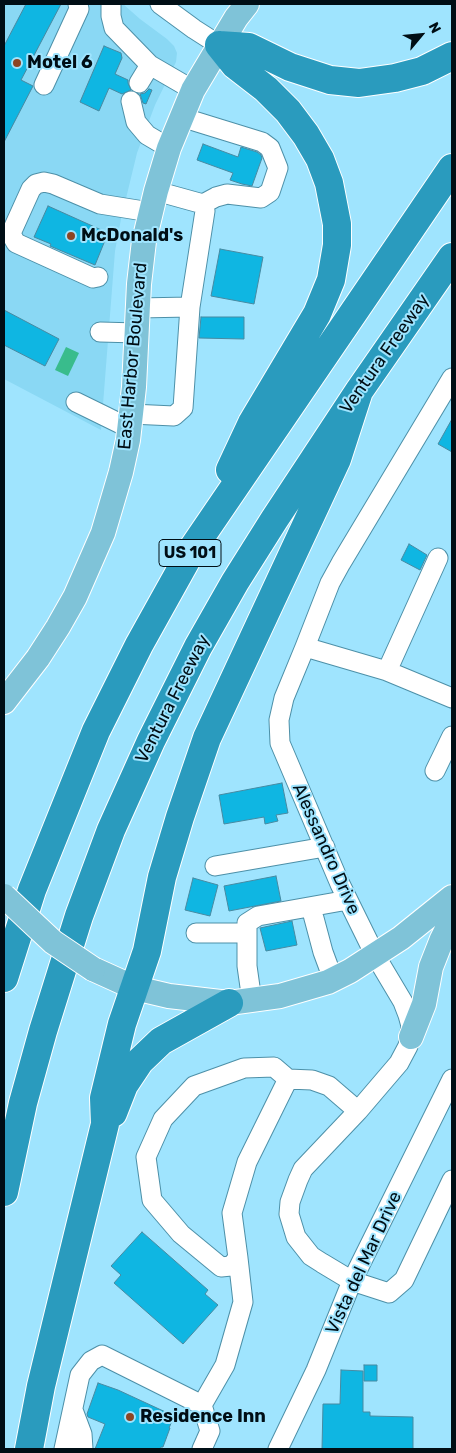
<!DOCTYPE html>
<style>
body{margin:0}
#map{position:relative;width:456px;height:1453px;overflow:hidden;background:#9fe4fe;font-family:Rubik,sans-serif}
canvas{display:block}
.frame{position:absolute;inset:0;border:5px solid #000e15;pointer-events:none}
.north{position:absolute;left:396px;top:10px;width:50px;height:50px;-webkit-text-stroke:4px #9fe4fe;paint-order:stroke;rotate:62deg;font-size:14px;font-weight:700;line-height:20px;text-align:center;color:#000e15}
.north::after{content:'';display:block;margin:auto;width:18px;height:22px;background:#000e15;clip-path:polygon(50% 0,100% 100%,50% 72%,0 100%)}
</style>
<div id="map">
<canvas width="456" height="1453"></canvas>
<div class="frame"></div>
<div class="north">N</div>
</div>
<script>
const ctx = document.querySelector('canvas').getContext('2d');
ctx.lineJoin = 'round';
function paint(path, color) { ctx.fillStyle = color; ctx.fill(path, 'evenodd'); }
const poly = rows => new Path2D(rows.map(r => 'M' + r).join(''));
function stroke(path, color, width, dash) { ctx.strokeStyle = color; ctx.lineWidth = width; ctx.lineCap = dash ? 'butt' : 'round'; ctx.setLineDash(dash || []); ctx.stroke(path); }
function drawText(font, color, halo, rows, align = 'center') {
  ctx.font = font + ' Rubik,sans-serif'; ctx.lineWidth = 4; ctx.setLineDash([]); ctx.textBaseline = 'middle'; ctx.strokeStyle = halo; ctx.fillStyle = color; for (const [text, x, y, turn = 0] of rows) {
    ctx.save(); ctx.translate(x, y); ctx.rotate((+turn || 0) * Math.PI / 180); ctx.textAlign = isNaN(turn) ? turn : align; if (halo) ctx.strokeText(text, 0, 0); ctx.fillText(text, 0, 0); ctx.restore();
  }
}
const built = poly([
 [4,4,123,4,140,19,167,39,174,46,177,53,176,62,155,105,137,153,121,219,115,251,101,430,4,379]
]);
const water = poly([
 [66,347,79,353,68,376,55,370]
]);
const building = poly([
 [26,4,61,4,21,80,33,86,4,142,4,46,26,4],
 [104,46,121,53,122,58,115,74,128,80,128,83,131,90,122,94,109,88,99,111,80,102,104,46],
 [149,89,152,90,146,104,143,103,140,94,145,93,149,89],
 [203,144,238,157,241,147,257,152,261,155,262,158,252,186,242,184,230,180,233,173,197,160,203,144],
 [48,206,108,233,95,265,50,246,51,244,34,237,48,206],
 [220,249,263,257,254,304,211,296,220,249],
 [4,310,59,339,45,366,4,345,4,310],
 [201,317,244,317,244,339,199,338,201,317],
 [452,419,452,452,438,444,452,419],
 [409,544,427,555,420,570,401,560,409,544],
 [282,783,288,813,276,815,278,821,265,824,264,817,224,824,219,795,282,783],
 [276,876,281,901,229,911,224,886,276,876],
 [193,878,218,885,210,916,185,910,193,878],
 [292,921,297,945,266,951,260,928,292,921],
 [142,1232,208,1290,205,1294,218,1305,183,1344,114,1283,121,1275,111,1266,142,1232],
 [364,1365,377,1365,377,1381,364,1381,364,1365],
 [341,1370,363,1371,363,1412,370,1412,370,1416,413,1417,413,1449,322,1449,323,1404,340,1404,341,1370],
 [98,1383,118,1390,172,1415,170,1420,172,1421,169,1428,170,1428,163,1447,161,1447,160,1449,95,1449,105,1424,88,1417,87,1414,98,1383]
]);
const minor = poly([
 [111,4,111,16,114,28,150,65,193,90],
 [160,4,194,29,219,45],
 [139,83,150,65],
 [44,85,79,9,78,4],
 [131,101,136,122,147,135,169,148],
 [181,117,262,142,270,148,278,168,270,192,261,198,227,194,216,197,203,204],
 [98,277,93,278,16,243,12,236,12,231,31,189,36,184,44,182,53,184,100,204,150,212],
 [138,308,190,307],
 [100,332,137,333],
 [452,378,341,563,330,583,305,647,284,698,279,720,280,743,340,884,375,955,403,1002,408,1015,411,1026,408,1046,399,1063,358,1111,303,1169,298,1180,290,1202,289,1214,296,1237,311,1256,322,1263,352,1281,389,1293,404,1280,452,1180],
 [76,402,129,428],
 [131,414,174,416,183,408,190,307,205,211,203,204,156,191],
 [305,647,387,671,438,558],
 [387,671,452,698],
 [435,771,452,736],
 [215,866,325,847],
 [311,907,323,952,333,979],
 [196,933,246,933],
 [252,1001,247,966,247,923,258,916,348,900],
 [288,1079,247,1162,232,1213,238,1258,231,1266,221,1267,181,1234,152,1200,146,1157,163,1119,194,1086,244,1068,274,1067,288,1079,312,1080,329,1086,358,1111],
 [73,1410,82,1434,83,1449],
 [64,1449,80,1375,91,1361,102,1355,202,1405,225,1365,243,1302,238,1258],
 [202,1449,210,1431,202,1405],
 [278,1449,316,1370,352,1281,452,1079]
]);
const major = poly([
 [4,702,38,658,58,627,75,597,103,533,121,472,128,440,134,387,139,284,144,241,156,191,169,148,193,90,236,18,247,4],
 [93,969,135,988,169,996,229,1003,280,996,328,982,350,971,401,938,452,897],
 [411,1037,424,1004,431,967,442,939,452,919]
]);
const highway = poly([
 [219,45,235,65,266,89,288,111,306,135,320,159,329,183,337,224,337,245,331,280,317,314,252,423,230,470],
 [219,45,249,47,290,67,330,80,359,83,395,78,422,71,452,56],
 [4,978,32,890,96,731,139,645,193,548,452,168],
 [113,1113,124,1085,140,1061,161,1041,229,1003],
 [4,1192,23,1103,43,1031,79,916,111,830,151,741,198,647,235,582,274,520,359,391,452,257],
 [29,1449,41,1386,105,1124,104,1098,122,1024,147,951,162,877,180,817,207,738,337,459,359,391]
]);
const majorBridge = poly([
 [4,896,53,942,93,969]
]);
const markers = [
 [17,63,5,"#8d4523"],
 [71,236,5,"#8d4523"],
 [130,1417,5,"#8d4523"]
];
const shields = [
 [190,553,62]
];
const shieldNames = [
 ["US 101",190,553]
];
const poiNames = [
 ["Motel 6",27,63],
 ["McDonald's",81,236],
 ["Residence Inn",140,1417]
];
const streetNames = [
 ["Ventura Freeway",385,354,-55],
 ["East Harbor Boulevard",133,356,-85],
 ["Ventura Freeway",173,699,-63],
 ["Alessandro Drive",326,849,66],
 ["Vista del Mar Drive",364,1263,-65]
];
paint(built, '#8ad8f4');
paint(water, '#39bc8c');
paint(building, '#0fb6e2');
stroke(building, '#478aa2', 1);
stroke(minor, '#4d90a8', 21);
stroke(major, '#fff', 26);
stroke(highway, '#fff', 30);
stroke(minor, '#fff', 19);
stroke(major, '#7fc3d8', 24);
stroke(highway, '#2a9bbe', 28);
stroke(majorBridge, '#fff', 26, []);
stroke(majorBridge, '#7fc3d8', 24);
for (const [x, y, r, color] of markers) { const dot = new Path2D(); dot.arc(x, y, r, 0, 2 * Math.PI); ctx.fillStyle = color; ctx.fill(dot); stroke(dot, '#9fe4fe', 2); }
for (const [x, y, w] of shields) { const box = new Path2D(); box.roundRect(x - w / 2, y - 13.5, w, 27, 4); ctx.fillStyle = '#9fe4fe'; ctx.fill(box); stroke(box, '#000e15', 1); }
drawText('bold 16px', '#000e15', null, shieldNames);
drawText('bold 18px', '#000e15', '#9fe4fe', poiNames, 'left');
drawText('18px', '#000e15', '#9fe4fe', streetNames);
</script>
